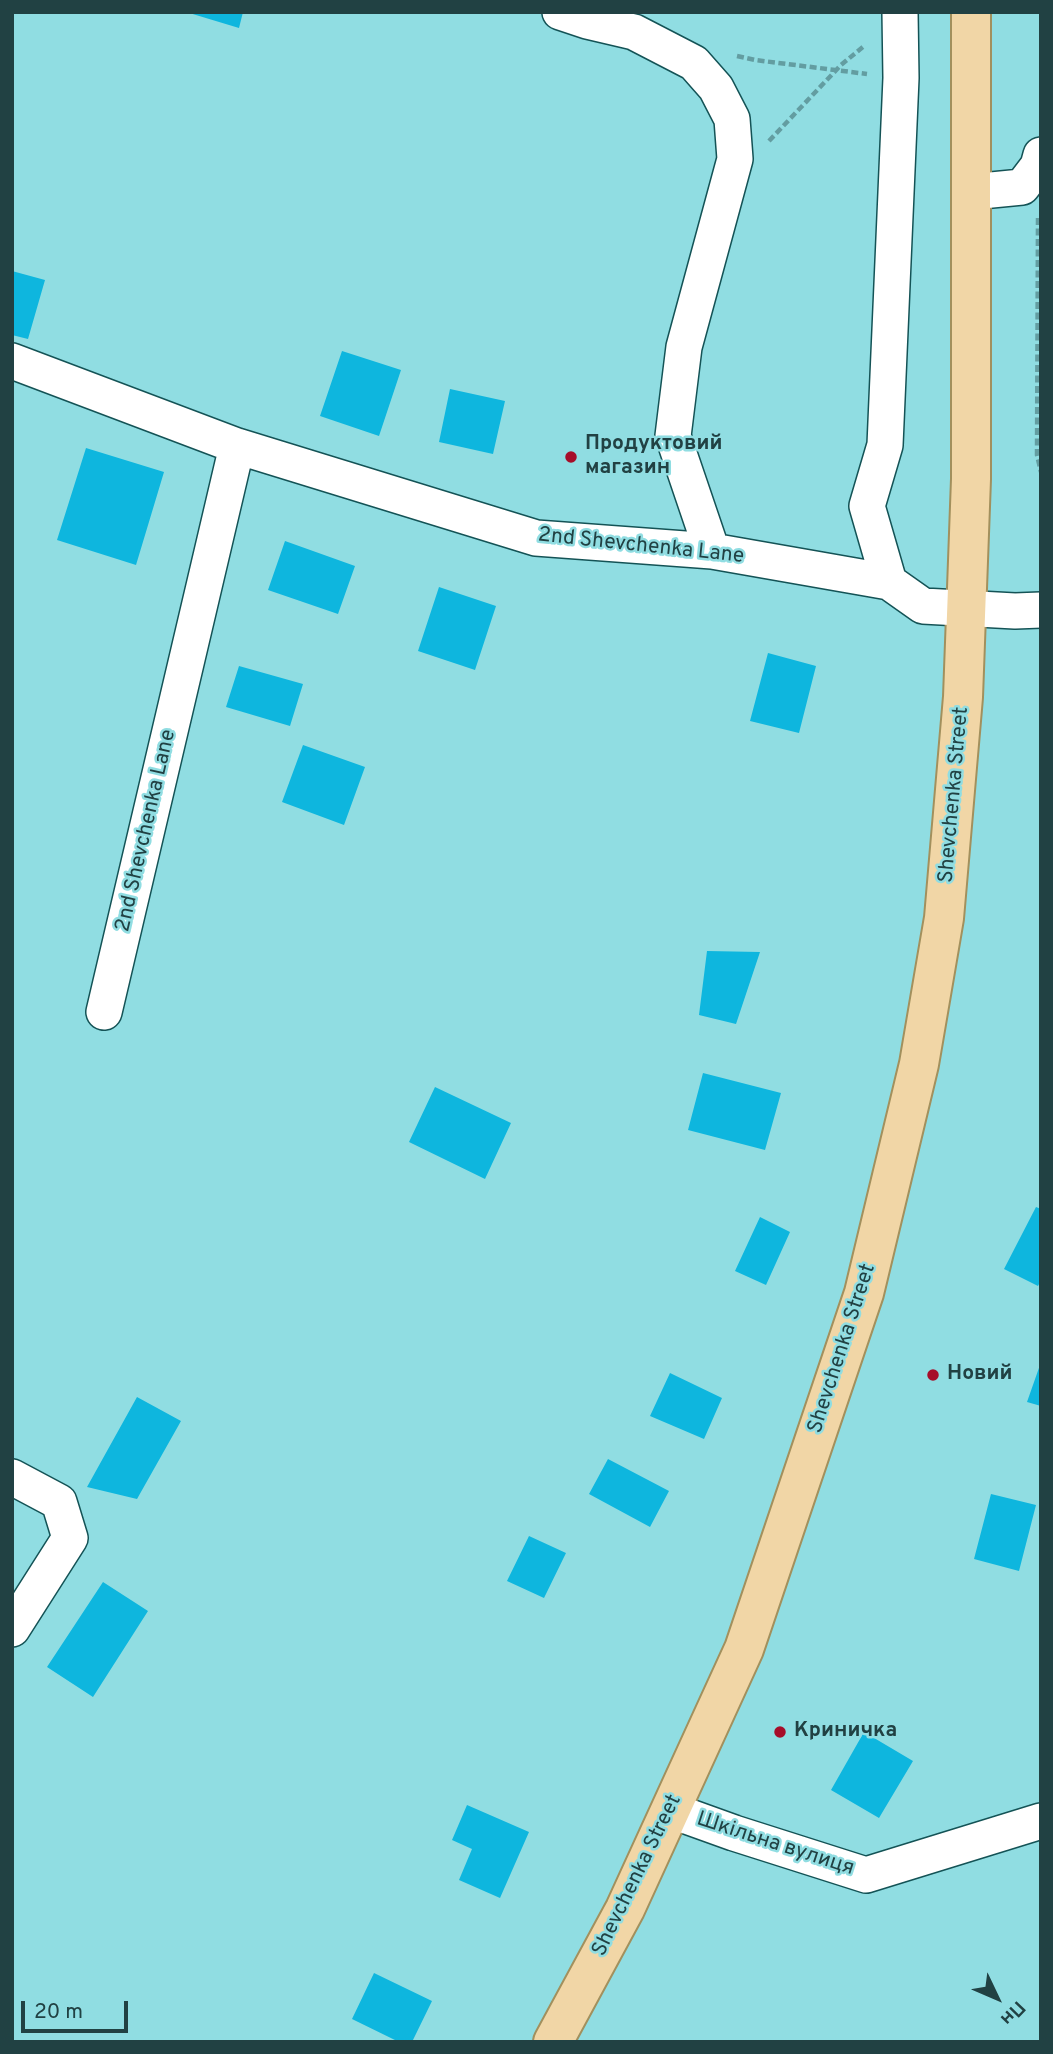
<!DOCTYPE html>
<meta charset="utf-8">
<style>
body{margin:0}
#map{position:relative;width:1053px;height:2054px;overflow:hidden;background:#90dde2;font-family:Overpass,sans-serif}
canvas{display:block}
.frame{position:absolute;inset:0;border:14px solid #214143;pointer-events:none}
.north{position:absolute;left:962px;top:1963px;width:70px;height:70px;-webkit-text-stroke:5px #90dde2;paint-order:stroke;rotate:134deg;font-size:19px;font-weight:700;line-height:28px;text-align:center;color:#214143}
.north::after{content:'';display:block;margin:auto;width:24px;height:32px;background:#214143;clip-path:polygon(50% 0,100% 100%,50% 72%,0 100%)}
.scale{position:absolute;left:21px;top:2001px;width:107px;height:32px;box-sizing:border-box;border:4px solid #214143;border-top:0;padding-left:9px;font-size:21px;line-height:24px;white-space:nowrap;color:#214143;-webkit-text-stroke:5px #90dde2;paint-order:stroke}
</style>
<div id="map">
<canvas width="1053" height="2054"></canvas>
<div class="frame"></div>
<div class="north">Пн</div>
<div class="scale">20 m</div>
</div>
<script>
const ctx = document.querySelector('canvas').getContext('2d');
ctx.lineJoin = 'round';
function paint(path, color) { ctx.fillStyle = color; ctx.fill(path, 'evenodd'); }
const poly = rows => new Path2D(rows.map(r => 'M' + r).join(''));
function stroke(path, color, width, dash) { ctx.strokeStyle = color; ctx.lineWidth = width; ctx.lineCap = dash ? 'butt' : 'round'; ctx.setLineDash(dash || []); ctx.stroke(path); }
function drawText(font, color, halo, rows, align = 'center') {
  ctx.font = font + ' Overpass,sans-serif'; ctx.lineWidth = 5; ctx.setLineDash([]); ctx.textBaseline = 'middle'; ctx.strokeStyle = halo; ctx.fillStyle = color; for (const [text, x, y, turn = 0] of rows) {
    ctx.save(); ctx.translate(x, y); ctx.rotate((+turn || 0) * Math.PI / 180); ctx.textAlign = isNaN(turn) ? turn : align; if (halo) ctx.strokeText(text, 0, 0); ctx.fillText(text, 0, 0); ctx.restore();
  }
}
const building = poly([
 [186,12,243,12,239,28],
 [12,271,45,280,28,339,12,335],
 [342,351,401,370,379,436,320,416],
 [450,389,505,401,493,454,439,442],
 [86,448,164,472,136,565,57,540],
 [285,541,355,566,338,614,268,590],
 [439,587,496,606,475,670,418,651],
 [768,653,816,666,799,733,750,721],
 [239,666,303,684,290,726,226,707],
 [303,745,365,767,344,825,282,802],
 [707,951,760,952,736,1024,699,1015],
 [703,1073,781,1093,765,1150,688,1130],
 [435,1087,511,1123,485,1179,409,1142],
 [1036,1207,1041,1209,1041,1280,1038,1286,1004,1269],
 [760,1217,790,1232,766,1285,735,1271],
 [1040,1365,1041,1365,1041,1406,1027,1402],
 [670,1373,722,1398,704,1439,650,1416],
 [137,1397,181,1421,137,1499,87,1487],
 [608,1459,669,1491,650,1527,589,1494],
 [991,1494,1036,1505,1019,1571,974,1559],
 [529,1536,566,1553,544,1598,507,1581],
 [103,1582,148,1611,93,1697,47,1667],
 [864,1732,913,1761,879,1818,831,1790],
 [467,1805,529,1832,500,1898,459,1880,472,1849,452,1840],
 [374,1973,432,2001,412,2042,399,2042,352,2019]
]);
const path = poly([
 [737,56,755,60,867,74],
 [769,141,841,65,864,46],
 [1038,218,1037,455,1041,472]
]);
const minor = poly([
 [560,12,587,21,634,32,694,63,716,88,732,119,735,159,684,347,673,436,712,551],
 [900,12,901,78,885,445,867,506,889,582,923,606,1015,611,1041,610],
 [971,192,1022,187,1038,166,1041,155],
 [12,361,237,446,536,538,712,551,889,582],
 [104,1012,237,446],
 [12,1477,59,1502,70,1538,12,1629],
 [670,1810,734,1833,866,1875,1041,1821]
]);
const major = poly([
 [553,2042,625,1909,744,1649,864,1293,919,1064,944,918,963,697,971,479,971,12]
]);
const markers = [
 [571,457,7,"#a60d29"],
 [933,1375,7,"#a60d29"],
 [780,1732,7,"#a60d29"]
];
const poiNames = [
 ["Продуктовий",585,445],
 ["магазин",585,469],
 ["Новий",947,1375],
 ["Криничка",794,1732]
];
const streetNames = [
 ["2nd Shevchenka Lane",641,547,6],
 ["Shevchenka Street",955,795,-85],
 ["2nd Shevchenka Lane",147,831,-77],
 ["Shevchenka Street",843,1349,-72],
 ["Шкільна вулиця",775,1845,18],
 ["Shevchenka Street",638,1876,-64]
];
paint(building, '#0eb6de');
stroke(minor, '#145356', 38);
stroke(major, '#a2905d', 42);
stroke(path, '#639da1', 4.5, [7, 3.5]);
stroke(minor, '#fff', 35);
stroke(major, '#f1d6a6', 38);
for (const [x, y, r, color] of markers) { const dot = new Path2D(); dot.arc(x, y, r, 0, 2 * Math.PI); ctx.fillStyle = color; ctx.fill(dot); stroke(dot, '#90dde2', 2.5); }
drawText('bold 21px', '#214143', '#90dde2', poiNames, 'left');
drawText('21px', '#214143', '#90dde2', streetNames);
</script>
